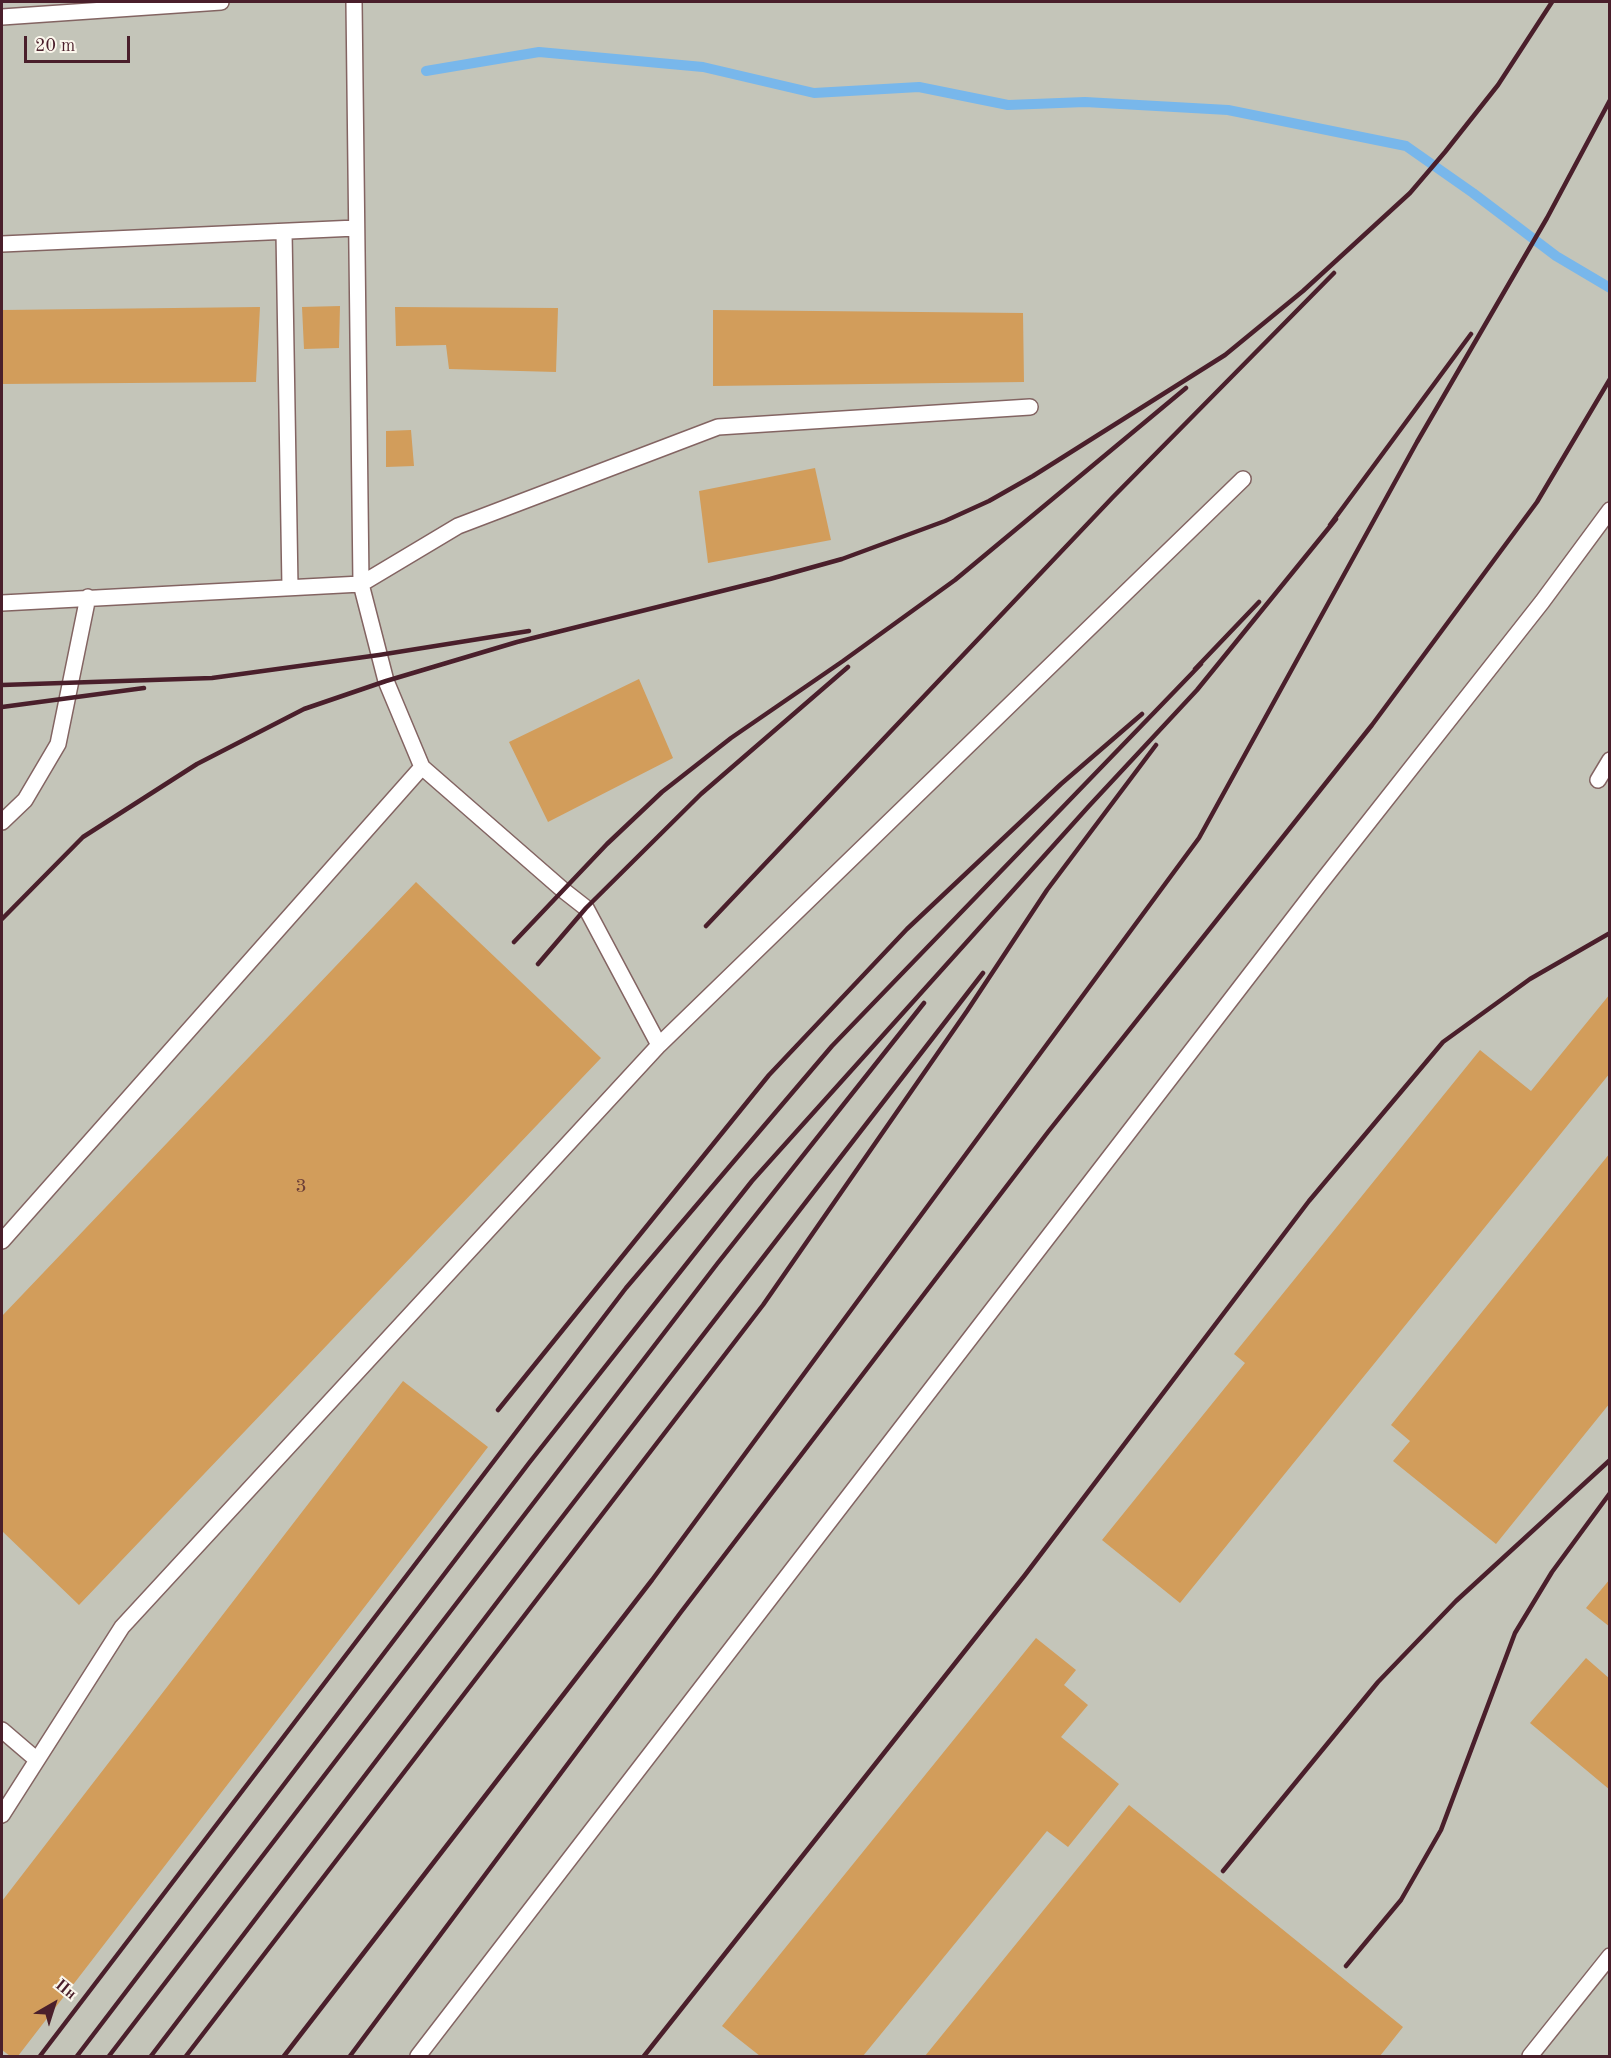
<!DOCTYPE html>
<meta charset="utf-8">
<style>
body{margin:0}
#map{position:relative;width:1611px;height:2058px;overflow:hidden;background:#eee5c8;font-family:"Old Standard TT",serif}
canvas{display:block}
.frame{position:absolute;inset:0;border:3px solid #4a1f2b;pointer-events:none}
.north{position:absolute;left:24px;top:1974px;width:60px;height:60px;-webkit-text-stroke:4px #fbf7ec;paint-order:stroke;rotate:39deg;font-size:16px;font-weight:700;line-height:24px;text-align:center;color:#4a1f2b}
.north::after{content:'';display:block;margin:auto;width:21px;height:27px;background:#4a1f2b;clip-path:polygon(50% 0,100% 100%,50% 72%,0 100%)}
.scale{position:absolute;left:24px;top:36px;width:106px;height:27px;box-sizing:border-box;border:3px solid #4a1f2b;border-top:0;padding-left:8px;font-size:18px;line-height:21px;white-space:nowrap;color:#4a1f2b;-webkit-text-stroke:4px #fbf7ec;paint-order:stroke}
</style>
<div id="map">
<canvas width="1611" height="2058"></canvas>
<div class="frame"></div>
<div class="north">Пн</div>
<div class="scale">20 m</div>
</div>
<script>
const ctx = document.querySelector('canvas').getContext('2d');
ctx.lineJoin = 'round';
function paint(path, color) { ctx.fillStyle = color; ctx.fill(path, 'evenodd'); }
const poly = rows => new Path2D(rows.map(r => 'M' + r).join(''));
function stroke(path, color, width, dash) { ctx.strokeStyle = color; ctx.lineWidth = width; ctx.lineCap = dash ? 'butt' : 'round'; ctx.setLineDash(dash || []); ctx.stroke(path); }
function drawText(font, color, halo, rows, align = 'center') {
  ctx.font = font + ' "Old Standard TT",serif'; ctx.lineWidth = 4.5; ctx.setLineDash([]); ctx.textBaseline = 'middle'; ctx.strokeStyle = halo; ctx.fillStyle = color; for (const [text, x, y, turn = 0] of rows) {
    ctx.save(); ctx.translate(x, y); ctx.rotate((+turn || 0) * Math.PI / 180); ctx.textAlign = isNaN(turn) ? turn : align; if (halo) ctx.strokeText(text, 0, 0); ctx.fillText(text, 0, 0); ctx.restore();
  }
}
const industrial = poly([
 [2,2,1609,2,1609,2056,2,2056]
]);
const stream = poly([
 [426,71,539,52,703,67,814,93,919,87,1008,105,1085,102,1228,110,1406,146,1473,193,1556,256,1610,288]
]);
const building = poly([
 [340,306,339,348,304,349,302,307],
 [260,307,256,382,2,384,2,310],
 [395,307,558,308,556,372,449,369,446,345,396,346],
 [713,310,1023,313,1024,382,713,386],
 [411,430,414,466,386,467,386,431],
 [815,468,831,540,708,563,699,491],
 [639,679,673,758,548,822,509,742],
 [416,882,601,1058,79,1605,2,1531,2,1316],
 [1610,994,1610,1073,1180,1603,1102,1540,1245,1363,1234,1354,1480,1050,1531,1091],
 [1610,1153,1610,1403,1496,1544,1393,1461,1410,1441,1391,1425],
 [403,1381,488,1447,18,2056,10,2056,2,2050,2,1901],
 [1610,1579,1610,1627,1586,1608],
 [1036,1638,1076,1670,1064,1685,1088,1705,1061,1737,1119,1784,1068,1847,1047,1831,863,2056,760,2056,722,2026],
 [1586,1658,1610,1679,1610,1790,1530,1723],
 [1129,1805,1403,2027,1380,2056,925,2056]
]);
const service = poly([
 [354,2,361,584,386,681,422,767,563,890,586,908,659,1045],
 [2,17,221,2],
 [284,232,290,587],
 [2,244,356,228],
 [2,603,361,584,458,526,718,427,1030,407],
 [1598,780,1610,760],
 [2,822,25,800,58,744,88,597],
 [2,1241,422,767],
 [2,1730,37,1760],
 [2,1815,122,1627,659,1045,1243,479],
 [418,2056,1319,885,1542,602,1610,510],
 [1530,2056,1610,1956]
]);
const rail = poly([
 [1330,525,1471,334],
 [1195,669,1259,602],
 [2,685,212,678,379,655,529,631],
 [2,707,144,688],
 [2,919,83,837,197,764,304,709,386,681,517,642,770,579,842,559,945,521,989,501,1033,476,1225,355,1303,291,1410,193,1445,152,1498,85,1552,2],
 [706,926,1113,497,1334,273],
 [514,942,607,844,662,792,731,738,843,661,955,580,1186,388],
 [538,964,586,908,701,794,848,667],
 [498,1410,769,1075,907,929,1061,784,1142,714],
 [1223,1871,1378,1682,1456,1601,1610,1460],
 [1346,1966,1401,1900,1441,1830,1515,1633,1552,1572,1610,1493],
 [40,2056,626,1288,832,1046,1201,664],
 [77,2056,529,1463,752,1181,1089,806,1197,690,1336,519],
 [109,2056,717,1264,924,1003],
 [151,2056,543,1542,983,973],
 [186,2056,763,1305,967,1011,1047,890,1156,745],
 [284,2056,652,1580,1199,838,1417,442,1547,218,1610,100],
 [350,2056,681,1612,1048,1132,1372,725,1537,502,1610,379],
 [644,2056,1025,1575,1309,1201,1443,1042,1530,979,1610,933]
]);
const numberNames = [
 ["3",301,1187]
];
paint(industrial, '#c4c5b9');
stroke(stream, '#78b7eb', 10);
paint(building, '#d29d5b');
stroke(service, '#836462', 18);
stroke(service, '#fff', 15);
stroke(rail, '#4a1f2b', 4.5);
drawText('20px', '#6c3e37', null, numberNames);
</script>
